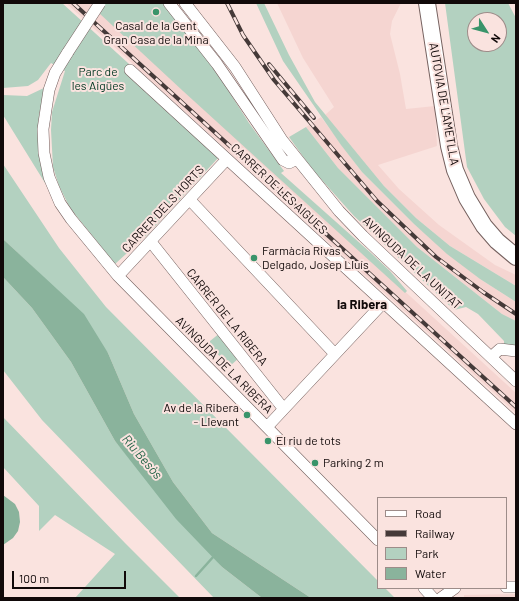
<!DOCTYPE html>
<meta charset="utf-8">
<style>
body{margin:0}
#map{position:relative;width:519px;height:601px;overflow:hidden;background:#fae3df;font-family:Barlow,sans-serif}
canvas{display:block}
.frame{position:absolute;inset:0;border:4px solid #110909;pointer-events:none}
.legend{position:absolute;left:377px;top:497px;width:130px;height:92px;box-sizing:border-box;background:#fae3df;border:1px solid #9d8c89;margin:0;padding:5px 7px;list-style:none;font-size:12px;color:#110909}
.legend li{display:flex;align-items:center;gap:8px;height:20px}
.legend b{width:20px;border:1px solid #9d8c89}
.north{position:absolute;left:467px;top:12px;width:40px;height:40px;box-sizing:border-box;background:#fae3df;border:1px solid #9d8c89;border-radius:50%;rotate:126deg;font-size:11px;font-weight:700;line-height:16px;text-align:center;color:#110909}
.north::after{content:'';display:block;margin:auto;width:14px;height:18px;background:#39946a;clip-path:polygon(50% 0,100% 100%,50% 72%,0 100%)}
.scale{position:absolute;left:12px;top:571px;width:114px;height:18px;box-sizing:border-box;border:2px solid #110909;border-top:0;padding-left:5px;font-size:12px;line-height:14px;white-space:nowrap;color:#110909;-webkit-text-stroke:3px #fae3df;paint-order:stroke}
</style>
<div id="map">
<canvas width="519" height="601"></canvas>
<div class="frame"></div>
<ul class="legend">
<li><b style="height:5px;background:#fff"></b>Road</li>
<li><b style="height:5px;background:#453a39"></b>Railway</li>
<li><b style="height:11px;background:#b3d1c0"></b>Park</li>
<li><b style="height:11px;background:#8ab39c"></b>Water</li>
</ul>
<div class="north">N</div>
<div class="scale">100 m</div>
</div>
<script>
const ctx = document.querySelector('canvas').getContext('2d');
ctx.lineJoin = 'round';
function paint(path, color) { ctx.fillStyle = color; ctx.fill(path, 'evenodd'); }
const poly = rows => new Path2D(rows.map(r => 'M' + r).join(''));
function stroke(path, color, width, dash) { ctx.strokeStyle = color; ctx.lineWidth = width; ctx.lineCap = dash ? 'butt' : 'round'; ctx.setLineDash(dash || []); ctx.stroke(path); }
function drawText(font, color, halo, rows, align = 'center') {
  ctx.font = font + ' Barlow,sans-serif'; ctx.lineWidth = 4; ctx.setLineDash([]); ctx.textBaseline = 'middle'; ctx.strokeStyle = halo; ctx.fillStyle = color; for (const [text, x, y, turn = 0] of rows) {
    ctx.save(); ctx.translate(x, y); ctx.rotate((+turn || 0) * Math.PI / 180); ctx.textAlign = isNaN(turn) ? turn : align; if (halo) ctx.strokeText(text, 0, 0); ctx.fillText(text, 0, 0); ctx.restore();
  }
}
const built = poly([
 [66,3,89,3,305,200,516,393,516,413],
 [277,3,401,3,392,21,390,34,400,74,406,109,435,106,437,146,378,165,399,189,439,225,495,265,516,275,516,286,450,246,416,218,384,186,325,115,334,107,303,58],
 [321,117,362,172,414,224,480,279,516,302,516,321,502,314,417,247,338,168,306,127],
 [516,594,516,598,464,598,464,595]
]);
const green = poly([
 [3,3,62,3,161,93,219,157,148,234,115,264,70,208,59,186,53,167,51,130,52,112,65,71,51,63,38,80,28,86,3,88],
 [96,3,165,3,221,79,249,123,284,171,281,173,371,253,390,271,407,291,405,293,183,91,99,13],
 [256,3,264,3,289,55,315,102,384,186,416,218,450,246,516,286,516,302,480,279,447,254,414,224,362,172,341,145,283,61],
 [445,3,508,3,516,18,516,236,505,227,484,199,467,167],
 [475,20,499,20,499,44,475,44],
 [46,87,39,115,38,136,46,181,45,183,3,115,3,95,27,96],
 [306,127,338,168,417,247,502,314,516,321,516,349,504,347,504,341,478,314,466,307,454,310,354,216,312,169,289,137],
 [3,164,59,248,106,307,378,581,378,588,385,588,395,598,311,598,212,533,173,482,134,414,108,353,36,270,3,239],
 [3,277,32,308,71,362,115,441,222,567,262,598,214,598,42,420,3,370],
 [220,333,239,358,230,366,210,347,210,341],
 [3,417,125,543,180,598,75,598,115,554,55,515,39,531,39,506,3,467]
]);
const water = poly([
 [3,239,84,314,108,353,134,414,173,482,212,533,311,598,262,598,222,567,176,519,115,441,71,362,32,308,3,277],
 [3,495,15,504,19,512,20,522,18,531,13,538,3,545]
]);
const stream = poly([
 [196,576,214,556]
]);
const minor = poly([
 [169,3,217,64,283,160,289,163,297,159],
 [185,3,235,67,282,140,339,211,363,236,516,381],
 [68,52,55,73,49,90,43,129,44,153,49,177,60,203,71,219,118,276,378,540],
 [130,70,516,424],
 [190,200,334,353],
 [151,242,283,408],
 [118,276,227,159],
 [491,357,500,349,516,351],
 [267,427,383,303],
 [506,587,516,587],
 [424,588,433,598],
 [441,598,455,588]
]);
const highway = poly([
 [427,3,449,146,455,170,467,198,484,226,497,241,516,257]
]);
const rail = poly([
 [73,3,516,407],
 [227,3,243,35,274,80,377,201,436,257,483,292,516,314],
 [269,64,314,118]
]);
const minorBridge = poly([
 [68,52,100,3]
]);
const markers = [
 [156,12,4,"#39946a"],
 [254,258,4,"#39946a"],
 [247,415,4,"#39946a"],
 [268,441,4,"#39946a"],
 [315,463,4,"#39946a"]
];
const poiNames = [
 ["Casal de la Gent",156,26,"center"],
 ["Gran Casa de la Mina",156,40,"center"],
 ["Farmàcia Rivas",262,251],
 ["Delgado, Josep Lluís",262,265],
 ["Av de la Ribera",239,408,"right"],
 ["- Llevant",239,422,"right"],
 ["El riu de tots",276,441],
 ["Parking 2 m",323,463]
];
const parkNames = [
 ["Parc de",98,72],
 ["les Aigües",98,86]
];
const streetNames = [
 ["AUTOVIA DE L'AMETLLA",444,104,80],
 ["CARRER DE LES AIGUES",279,189,43],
 ["CARRER DELS HORTS",163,209,-47],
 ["AVINGUDA DE LA UNITAT",412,263,43],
 ["CARRER DE LA RIBERA",227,317,51],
 ["AVINGUDA DE LA RIBERA",224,365,45]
];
const neighbourhoodNames = [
 ["la Ribera",362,305]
];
const waterNames = [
 ["Riu Besòs",142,457,49]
];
paint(built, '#f5d5d1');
paint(green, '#b3d1c0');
paint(water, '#8ab39c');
stroke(stream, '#8ab39c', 2.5);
stroke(minor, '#74605e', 12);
stroke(highway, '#74605e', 18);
stroke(minor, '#fff', 11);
stroke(highway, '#fff', 16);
stroke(rail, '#453a39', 4);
stroke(rail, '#fae3df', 2.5, [8]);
stroke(minorBridge, '#74605e', 12, []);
stroke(minorBridge, '#fff', 11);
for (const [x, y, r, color] of markers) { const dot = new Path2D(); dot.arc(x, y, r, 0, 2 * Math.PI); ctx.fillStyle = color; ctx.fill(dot); stroke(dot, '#fae3df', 1.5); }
drawText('12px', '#110909', '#fae3df', poiNames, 'left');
drawText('12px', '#003721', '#fae3df', parkNames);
drawText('12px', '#110909', '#fae3df', streetNames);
drawText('bold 13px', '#110909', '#fae3df', neighbourhoodNames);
drawText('italic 13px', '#216446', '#fae3df', waterNames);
</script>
